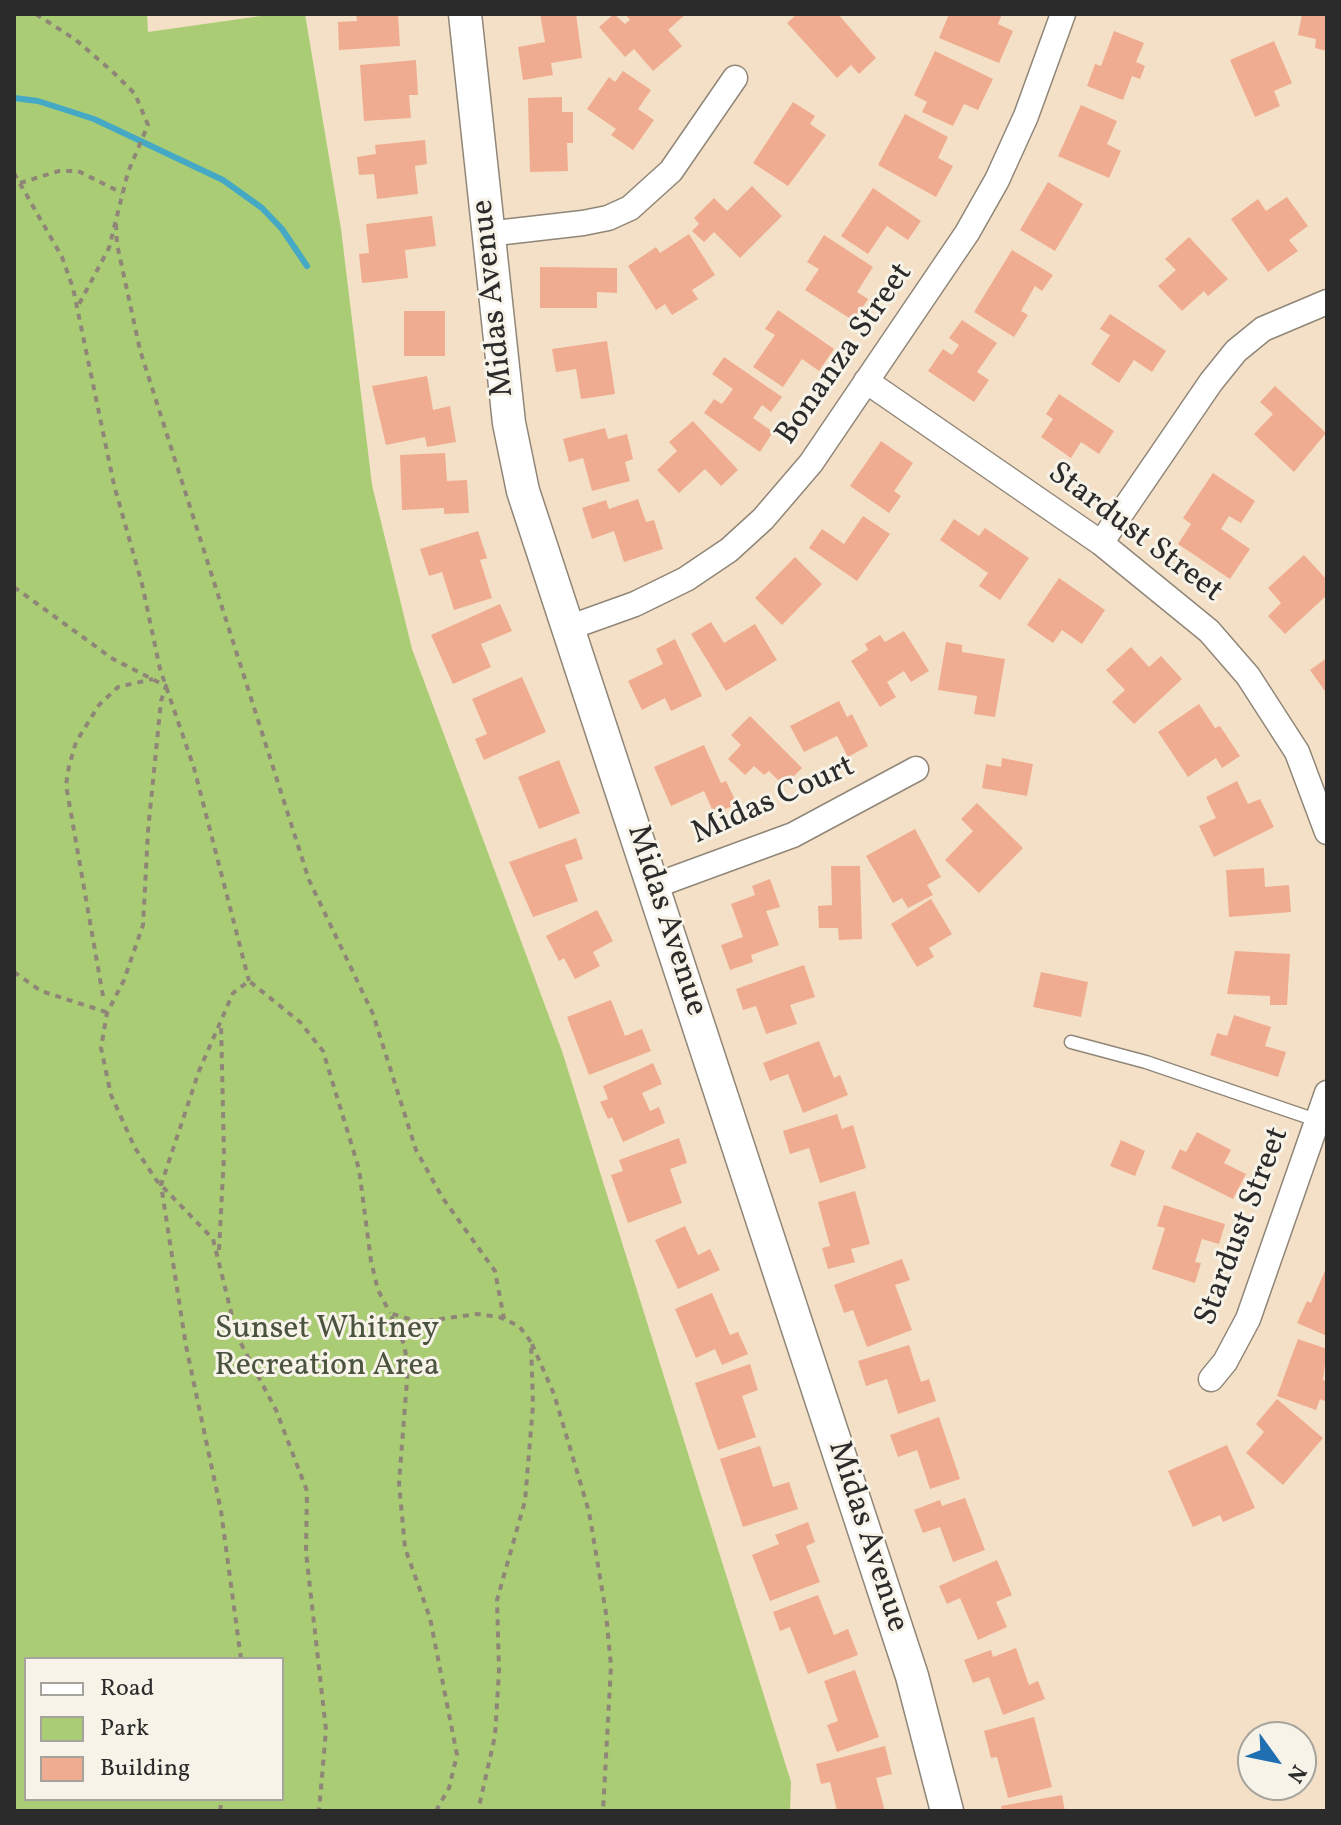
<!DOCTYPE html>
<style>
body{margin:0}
#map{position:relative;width:1341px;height:1825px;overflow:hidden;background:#f4e0c6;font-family:Vollkorn,serif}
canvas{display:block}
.frame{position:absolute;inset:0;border:16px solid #2b2b2b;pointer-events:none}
.legend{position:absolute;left:24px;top:1657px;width:260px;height:144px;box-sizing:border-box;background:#f7f3e8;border:2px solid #a5a39c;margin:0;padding:10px 14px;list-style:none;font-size:24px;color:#2b2b2b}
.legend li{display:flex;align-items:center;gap:16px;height:40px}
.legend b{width:40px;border:2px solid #a5a39c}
.north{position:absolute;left:1237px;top:1721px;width:80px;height:80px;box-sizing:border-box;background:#f7f3e8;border:2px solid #a5a39c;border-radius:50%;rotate:123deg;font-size:22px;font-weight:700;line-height:32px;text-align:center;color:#2b2b2b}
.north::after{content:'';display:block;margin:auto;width:28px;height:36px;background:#1f6fb2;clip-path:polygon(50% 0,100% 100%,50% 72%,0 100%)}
</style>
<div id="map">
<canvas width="1341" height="1825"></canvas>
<div class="frame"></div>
<ul class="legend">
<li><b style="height:10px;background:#fff"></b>Road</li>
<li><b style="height:22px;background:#a9cc75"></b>Park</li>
<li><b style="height:22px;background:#f0ac90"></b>Building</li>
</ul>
<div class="north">N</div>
</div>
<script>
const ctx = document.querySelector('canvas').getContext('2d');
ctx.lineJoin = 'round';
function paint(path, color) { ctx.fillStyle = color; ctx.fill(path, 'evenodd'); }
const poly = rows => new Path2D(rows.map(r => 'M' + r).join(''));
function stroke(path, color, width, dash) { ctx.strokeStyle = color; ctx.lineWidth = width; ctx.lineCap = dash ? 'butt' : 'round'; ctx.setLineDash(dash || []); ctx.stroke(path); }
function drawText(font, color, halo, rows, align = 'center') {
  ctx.font = font + ' Vollkorn,serif'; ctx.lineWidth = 6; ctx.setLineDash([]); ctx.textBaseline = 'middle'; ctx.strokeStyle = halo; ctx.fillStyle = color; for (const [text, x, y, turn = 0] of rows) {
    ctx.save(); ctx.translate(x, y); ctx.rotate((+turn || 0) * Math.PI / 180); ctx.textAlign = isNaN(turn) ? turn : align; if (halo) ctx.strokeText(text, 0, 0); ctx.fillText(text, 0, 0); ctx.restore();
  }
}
const green = poly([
 [14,14,147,14,148,32,275,14,305,14,341,229,372,485,412,649,562,1051,791,1782,790,1811,14,1811],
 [26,1659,282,1659,282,1799,26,1799]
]);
const stream = poly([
 [14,98,38,101,94,119,223,180,262,208,282,229,307,266]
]);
const building = poly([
 [356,14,398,14,400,46,339,50,338,22,357,21],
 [540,14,576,14,582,58,551,63,553,75,523,80,518,47,545,42],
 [614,14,625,24,630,20,625,14,686,14,668,30,682,46,653,71,634,49,625,57,599,27],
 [797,14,838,14,876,58,859,74,851,65,837,78,787,23],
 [949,14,1002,14,998,24,1013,31,999,63,939,38],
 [1302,14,1327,14,1327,51,1315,48,1316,39,1298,35],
 [1114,31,1144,43,1136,62,1145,66,1140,79,1132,76,1123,100,1087,86,1095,64,1101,66],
 [1274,41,1292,83,1274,91,1280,106,1255,117,1230,60],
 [935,51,993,79,978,110,964,104,953,126,922,112,927,102,914,95],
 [416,60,418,95,409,95,411,118,364,121,360,65],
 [623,71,651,90,638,109,654,120,633,150,611,135,616,129,587,109,609,77,615,82],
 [562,97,562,112,573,112,573,143,567,143,568,171,530,172,528,98],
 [793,102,815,116,810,124,826,135,788,186,753,163],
 [1081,105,1117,121,1107,144,1121,151,1109,178,1058,156],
 [905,114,948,137,938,158,953,166,936,197,878,165],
 [425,140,427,164,415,166,418,194,377,199,374,174,359,175,357,157,376,154,375,145],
 [1048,182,1083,204,1055,251,1020,230],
 [752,186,782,216,740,258,714,232,704,242,692,231,699,224,694,218,714,198,727,211],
 [873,188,921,221,908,240,887,226,868,254,841,236],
 [1287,197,1308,226,1289,240,1298,251,1268,272,1231,219,1258,199,1266,211],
 [432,216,436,246,405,250,408,278,362,283,359,254,369,253,366,224],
 [689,234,715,275,692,290,698,299,672,315,665,304,656,310,628,266,656,247,660,253],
 [824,235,873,267,857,292,868,299,854,321,805,290,819,269,807,262],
 [1189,237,1228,279,1208,296,1204,291,1182,311,1158,286,1176,270,1165,259],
 [1012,250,1053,275,1042,291,1035,286,1021,311,1028,315,1014,337,974,312],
 [540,267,617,268,617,293,597,292,597,308,540,308],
 [778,310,834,349,819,371,802,359,783,387,753,367,775,335,765,329],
 [404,311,445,311,445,356,404,356],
 [1110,314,1166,351,1152,372,1134,360,1119,383,1091,364,1110,335,1100,329],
 [962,320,997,343,977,372,989,380,974,402,928,371,943,349,952,355,959,345,949,338],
 [607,341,615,394,581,399,576,369,556,372,552,349],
 [724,357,782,397,771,412,762,405,753,418,773,432,760,452,704,413,714,399,722,404,733,389,712,374],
 [427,376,433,410,450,406,456,442,427,447,425,437,386,445,372,386],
 [1275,386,1326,433,1294,472,1254,434,1273,414,1260,402],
 [1059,394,1114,431,1099,454,1081,442,1071,458,1041,437,1053,419,1046,414],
 [693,421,738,470,721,486,705,469,679,493,657,470,677,451,669,442],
 [605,428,608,439,627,434,633,459,625,462,630,481,592,491,583,458,569,462,563,439],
 [881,441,913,463,894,491,901,496,889,513,850,486],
 [445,453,447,481,467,480,469,513,444,514,444,508,402,510,400,455],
 [1213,473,1255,501,1241,523,1229,516,1221,529,1250,549,1230,579,1178,544,1191,524,1183,518],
 [638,499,646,522,654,520,663,549,624,562,614,531,592,539,582,508,606,500,609,509],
 [863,516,890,534,857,581,809,548,822,529,844,544],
 [954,519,979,536,985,528,1029,558,1000,600,979,586,988,573,940,540],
 [478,531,487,558,480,560,492,598,454,610,442,572,429,576,420,549],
 [1304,555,1327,580,1327,595,1285,634,1268,616,1281,603,1268,588],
 [795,557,822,584,782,625,755,598],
 [1059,578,1105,610,1082,644,1062,630,1053,643,1027,625],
 [500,604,512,631,481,644,491,667,453,684,431,635],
 [711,622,724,643,755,624,777,660,726,691,691,634],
 [904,631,929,671,911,682,904,671,887,682,896,697,880,707,851,661,868,650,865,644,880,635,885,642],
 [675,639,702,696,671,711,665,698,642,710,628,681,663,664,656,649],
 [946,642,962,645,962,652,1005,659,995,717,974,714,977,696,938,690],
 [1131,647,1149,667,1161,656,1182,679,1134,724,1112,702,1125,690,1106,670],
 [1327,658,1327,694,1310,670],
 [522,677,546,732,484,760,475,739,487,734,472,699],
 [839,701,847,717,852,714,868,746,848,757,837,736,804,752,790,726],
 [1199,704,1215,728,1220,726,1240,756,1222,768,1216,758,1188,777,1158,732],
 [750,716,802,768,784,786,769,771,764,775,754,766,745,775,728,759,741,745,731,735],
 [704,745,721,783,726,781,737,804,714,814,704,791,671,806,654,767],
 [1002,758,1033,764,1027,796,982,788,986,764,1001,767],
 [559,760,580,813,539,829,518,777],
 [1237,781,1248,804,1260,799,1274,827,1214,857,1199,826,1216,818,1206,797],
 [977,803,1023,848,979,893,945,860,973,831,961,819],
 [915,829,941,877,927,885,933,895,908,908,902,898,893,903,866,856],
 [576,838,583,859,565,865,578,901,533,917,509,862],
 [831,866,860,866,862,939,839,940,838,928,819,928,818,906,832,905],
 [1264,868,1265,887,1289,885,1291,912,1229,917,1226,870],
 [770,879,780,907,766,911,779,945,751,955,753,962,730,970,721,945,743,937,731,904,755,895,752,886],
 [931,899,952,934,929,948,934,957,917,967,891,924],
 [597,910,613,941,593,952,600,966,575,979,564,958,559,961,546,936],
 [1235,951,1290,954,1287,1005,1270,1005,1270,996,1227,994],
 [804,965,815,997,790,1005,797,1024,766,1034,756,1006,743,1010,736,989],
 [1041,972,1088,982,1081,1017,1033,1007],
 [611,1000,625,1036,642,1029,651,1051,589,1075,567,1017],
 [1234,1015,1271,1027,1265,1046,1286,1052,1278,1077,1210,1055,1217,1033,1227,1036],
 [819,1041,834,1078,840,1075,848,1095,803,1113,788,1074,770,1081,763,1063],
 [653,1063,662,1084,642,1093,650,1111,659,1107,665,1123,623,1142,612,1117,608,1119,600,1102,608,1099,603,1086],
 [837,1114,842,1129,853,1125,866,1168,820,1183,809,1148,790,1154,783,1131],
 [1197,1132,1231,1150,1224,1163,1246,1174,1233,1199,1171,1168,1180,1149,1186,1152],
 [679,1138,687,1163,670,1169,682,1203,628,1223,611,1175,623,1171,619,1160],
 [1121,1140,1145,1151,1135,1176,1110,1166],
 [855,1191,870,1244,851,1249,855,1262,828,1269,822,1248,830,1246,818,1202],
 [1164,1205,1225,1224,1219,1244,1202,1239,1195,1262,1201,1263,1195,1283,1152,1269,1165,1228,1157,1226],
 [685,1226,698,1255,710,1249,720,1270,678,1289,655,1240],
 [902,1259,910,1280,895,1285,912,1330,867,1347,853,1310,844,1313,834,1285],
 [1327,1266,1327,1336,1297,1323,1307,1301,1311,1303],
 [712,1293,730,1335,738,1332,748,1354,722,1365,715,1349,696,1358,675,1309],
 [1298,1339,1327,1349,1323,1380,1327,1381,1327,1402,1320,1399,1316,1410,1277,1396],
 [909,1345,921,1382,929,1379,936,1401,898,1414,887,1379,866,1386,858,1361],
 [750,1364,758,1390,742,1396,756,1437,718,1450,695,1383],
 [1277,1399,1323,1438,1283,1485,1246,1453,1264,1432,1256,1424],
 [939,1417,960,1479,930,1489,917,1450,898,1457,890,1435],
 [1227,1445,1255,1508,1223,1522,1220,1515,1193,1527,1168,1471],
 [760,1446,773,1487,789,1482,798,1509,743,1527,720,1459],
 [965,1498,985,1550,953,1562,940,1527,923,1533,914,1510,940,1500,942,1506],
 [808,1522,815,1542,806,1546,820,1582,770,1601,752,1555,779,1544,775,1535],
 [997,1560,1012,1595,996,1602,1007,1627,978,1640,960,1598,947,1604,939,1586],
 [818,1595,834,1635,848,1629,858,1655,808,1674,790,1627,780,1631,773,1612],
 [1016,1648,1029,1685,1038,1681,1045,1699,1003,1715,989,1677,973,1683,964,1660,991,1650,993,1657],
 [855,1670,879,1737,837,1752,827,1725,838,1721,824,1681],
 [1034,1717,1052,1787,1008,1798,997,1757,991,1758,984,1731],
 [885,1746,892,1774,876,1778,885,1811,837,1811,830,1782,821,1784,816,1764],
 [1062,1795,1065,1811,1002,1811,1001,1806]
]);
const path = poly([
 [36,14,76,40,114,73,135,94,148,125,128,172,109,248,78,306],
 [14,173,62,257,73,288,114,485,142,584,160,669,194,768,249,981],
 [20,183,59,171,78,171,122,193],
 [116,224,117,244,140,350,309,880,373,1014,416,1150,442,1197,495,1271,504,1319],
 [14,587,113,659,166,686,161,701,148,831,143,925,124,980,107,1013,101,1048,111,1095,135,1148,157,1181,213,1239,237,1336,276,1410,307,1491,306,1552,326,1730,319,1811],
 [14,972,41,991,106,1012],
 [103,996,66,785,69,766,76,742,99,705,118,687,153,679],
 [219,1250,224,1155,221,1023],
 [532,1344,554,1394,589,1512,606,1613,611,1666,603,1811],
 [241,1659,221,1511,186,1346,161,1185,199,1071,233,993,249,981,300,1022,323,1051,359,1169,371,1261,378,1290,390,1313],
 [220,1811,222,1799],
 [436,1811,449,1788,457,1755,430,1618,405,1548,399,1483,408,1367,404,1344,390,1313,419,1322,477,1314,499,1317,519,1326,531,1342,533,1405,525,1501,497,1600,499,1671,495,1736,478,1811]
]);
const service = poly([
 [1071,1042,1146,1062,1319,1121]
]);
const minor = poly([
 [487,234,583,223,608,218,630,208,671,171,735,78],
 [866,381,1101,543,1209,631,1248,676,1297,752,1327,832],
 [1101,543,1211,382,1236,351,1263,329,1327,302],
 [568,628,635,604,686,579,729,550,763,519,811,463,967,233,997,180,1026,116,1063,14],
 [654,886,793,835,916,769],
 [1211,1379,1225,1362,1248,1319,1327,1093]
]);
const tertiary = poly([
 [465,14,509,423,523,491,912,1676,947,1811]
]);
const streetNames = [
 ["Midas Avenue",495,298,-96],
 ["Bonanza Street",846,355,-55],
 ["Stardust Street",1134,534,37],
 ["Midas Court",774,802,-24],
 ["Midas Avenue",665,921,72],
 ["Stardust Street",1244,1227,-69],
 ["Midas Avenue",866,1537,72]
];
const parkNames = [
 ["Sunset Whitney",327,1331],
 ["Recreation Area",327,1368]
];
paint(green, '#a9cc75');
stroke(stream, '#45a9c5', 6);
paint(building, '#f0ac90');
stroke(service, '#908678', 15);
stroke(minor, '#908678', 27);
stroke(tertiary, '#908678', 35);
stroke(path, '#908678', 4, [6, 6]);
stroke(service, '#fff', 12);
stroke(minor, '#fff', 24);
stroke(tertiary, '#fff', 32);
drawText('32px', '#2b2b2b', '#f7f3e8', streetNames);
drawText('32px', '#4a533e', '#f7f3e8', parkNames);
</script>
